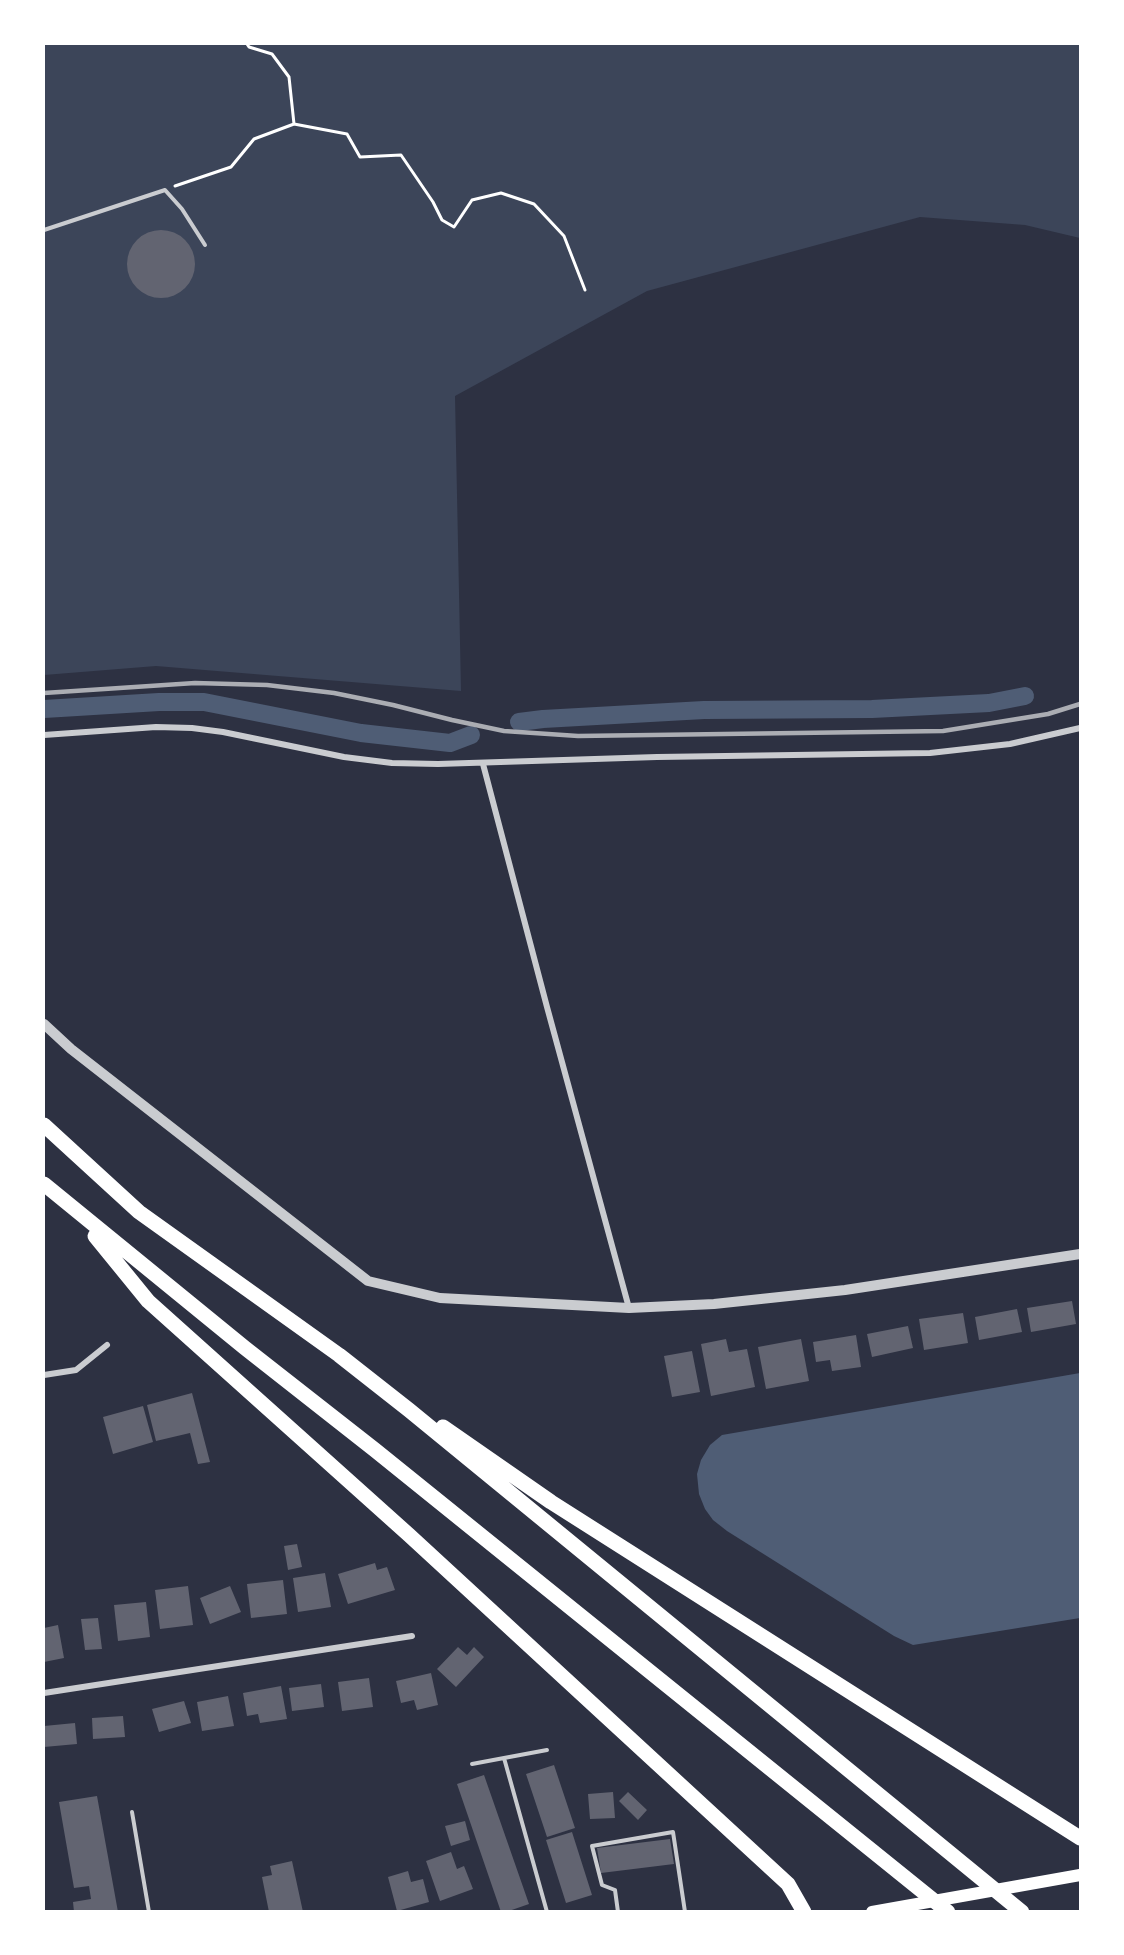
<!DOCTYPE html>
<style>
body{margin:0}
#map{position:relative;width:1124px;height:1955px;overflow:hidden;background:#2d3142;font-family:"Noto Sans",sans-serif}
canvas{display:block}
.frame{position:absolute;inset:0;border:45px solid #fff;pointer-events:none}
</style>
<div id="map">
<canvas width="1124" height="1955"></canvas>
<div class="frame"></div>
</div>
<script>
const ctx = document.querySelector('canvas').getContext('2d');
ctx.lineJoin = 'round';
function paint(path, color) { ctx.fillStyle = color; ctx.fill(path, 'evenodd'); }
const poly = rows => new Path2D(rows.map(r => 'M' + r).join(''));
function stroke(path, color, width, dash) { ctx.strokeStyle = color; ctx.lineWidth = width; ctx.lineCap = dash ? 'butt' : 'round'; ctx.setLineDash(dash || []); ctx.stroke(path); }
const green = poly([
 [44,44,1080,44,1080,238,1025,225,920,217,647,291,455,396,461,691,156,666,44,675]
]);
const water = poly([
 [1080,1373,1080,1618,913,1645,894,1636,727,1531,713,1520,705,1509,699,1494,697,1474,701,1460,710,1445,722,1435]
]);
const canal = poly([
 [44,709,159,702,204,702,361,733,450,743,471,735],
 [519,722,543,719,704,710,872,709,989,703,1025,696]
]);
const building = poly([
 '127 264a34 34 0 1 1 68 0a34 34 0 1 1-68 0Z',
 [1072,1301,1076,1324,1031,1332,1027,1308],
 [1017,1309,1022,1332,979,1340,975,1317],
 [963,1313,968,1343,924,1350,919,1319],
 [908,1326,913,1348,872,1357,867,1334],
 [856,1335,861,1367,832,1371,830,1360,816,1362,813,1342],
 [726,1339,729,1352,747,1349,755,1387,711,1396,701,1344],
 [801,1339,809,1381,766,1389,758,1347],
 [692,1351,700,1392,672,1397,664,1356],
 [192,1393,210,1462,198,1464,190,1433,156,1441,147,1405],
 [143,1406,153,1442,113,1454,103,1417],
 [297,1544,302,1567,288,1570,284,1546],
 [375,1563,377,1570,387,1567,395,1590,348,1604,338,1574],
 [325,1573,331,1607,298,1612,293,1578],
 [283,1580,287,1614,251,1618,247,1584],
 [188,1586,193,1625,160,1629,155,1590],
 [230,1586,241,1612,210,1624,200,1598],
 [146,1602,150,1637,118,1641,114,1605],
 [98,1618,102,1649,85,1650,81,1619],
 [58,1625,64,1658,44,1662,44,1628],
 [458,1647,467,1655,474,1647,484,1657,456,1687,437,1669],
 [431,1673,438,1705,417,1710,414,1700,401,1703,396,1681],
 [369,1678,373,1707,342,1711,338,1682],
 [321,1684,324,1707,292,1711,289,1688],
 [281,1686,287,1719,260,1723,258,1714,247,1716,243,1693],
 [228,1696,234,1726,202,1731,197,1702],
 [184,1701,191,1723,159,1732,152,1709],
 [123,1716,125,1737,93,1739,92,1718],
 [75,1723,77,1744,44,1747,44,1726],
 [554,1765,575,1828,547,1837,526,1774],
 [484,1775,529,1904,506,1912,501,1912,457,1784],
 [613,1792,615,1818,590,1819,588,1794],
 [628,1792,647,1810,638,1820,619,1801],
 [97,1796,118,1912,74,1912,73,1902,91,1899,89,1886,74,1888,59,1802],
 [465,1821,470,1840,451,1846,445,1826],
 [572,1832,592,1895,566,1903,546,1840],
 [670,1839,674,1864,601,1873,597,1848],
 [451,1852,457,1869,464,1866,473,1889,440,1901,426,1861],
 [292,1861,303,1912,269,1912,262,1877,272,1875,270,1866],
 [408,1871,411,1882,423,1879,429,1902,397,1911,388,1877]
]);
const path = poly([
 [247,44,249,47,272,54,289,77,294,124],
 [175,186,231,167,254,139,294,124,347,134,360,157,401,155,433,202,442,220,454,227,472,200,501,193,534,204,564,236,585,290]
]);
const service = poly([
 [44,230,165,190,182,209,205,245],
 [547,1750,504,1758,547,1912],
 [472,1764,504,1758],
 [132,1812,149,1912],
 [618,1912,615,1890,602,1885,592,1846,673,1832,685,1912]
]);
const minor = poly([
 [44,735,156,727,192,728,223,732,344,757,392,763,438,764,657,757,930,753,1010,744,1080,728],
 [483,764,547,1007,629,1308],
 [44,1375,76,1370,107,1345],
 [44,1693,412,1636]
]);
const tertiary = poly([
 [44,1024,71,1049,368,1281,440,1298,629,1308,714,1304,845,1290,1080,1254]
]);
const secondary = poly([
 [872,1912,1080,1875]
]);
const motorway = poly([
 [44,1125,139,1212,339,1355,409,1410,1022,1912],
 [44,1184,245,1348,375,1450,948,1912],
 [95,1236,148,1301,409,1535,788,1884,804,1912],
 [443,1427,551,1502,1080,1838]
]);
const rail = poly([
 [44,693,195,683,267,685,334,693,393,705,452,720,504,731,578,736,943,731,1048,714,1080,704]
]);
paint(green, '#3c4559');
paint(water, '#4f5d75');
stroke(canal, '#4f5d75', 18);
paint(building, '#626471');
stroke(path, '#fff', 3);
stroke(service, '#caccd0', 4);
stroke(minor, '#caccd0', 6);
stroke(tertiary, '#caccd0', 10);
stroke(secondary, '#fff', 12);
stroke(motorway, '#fff', 15);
stroke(rail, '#abadb3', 4.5);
</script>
